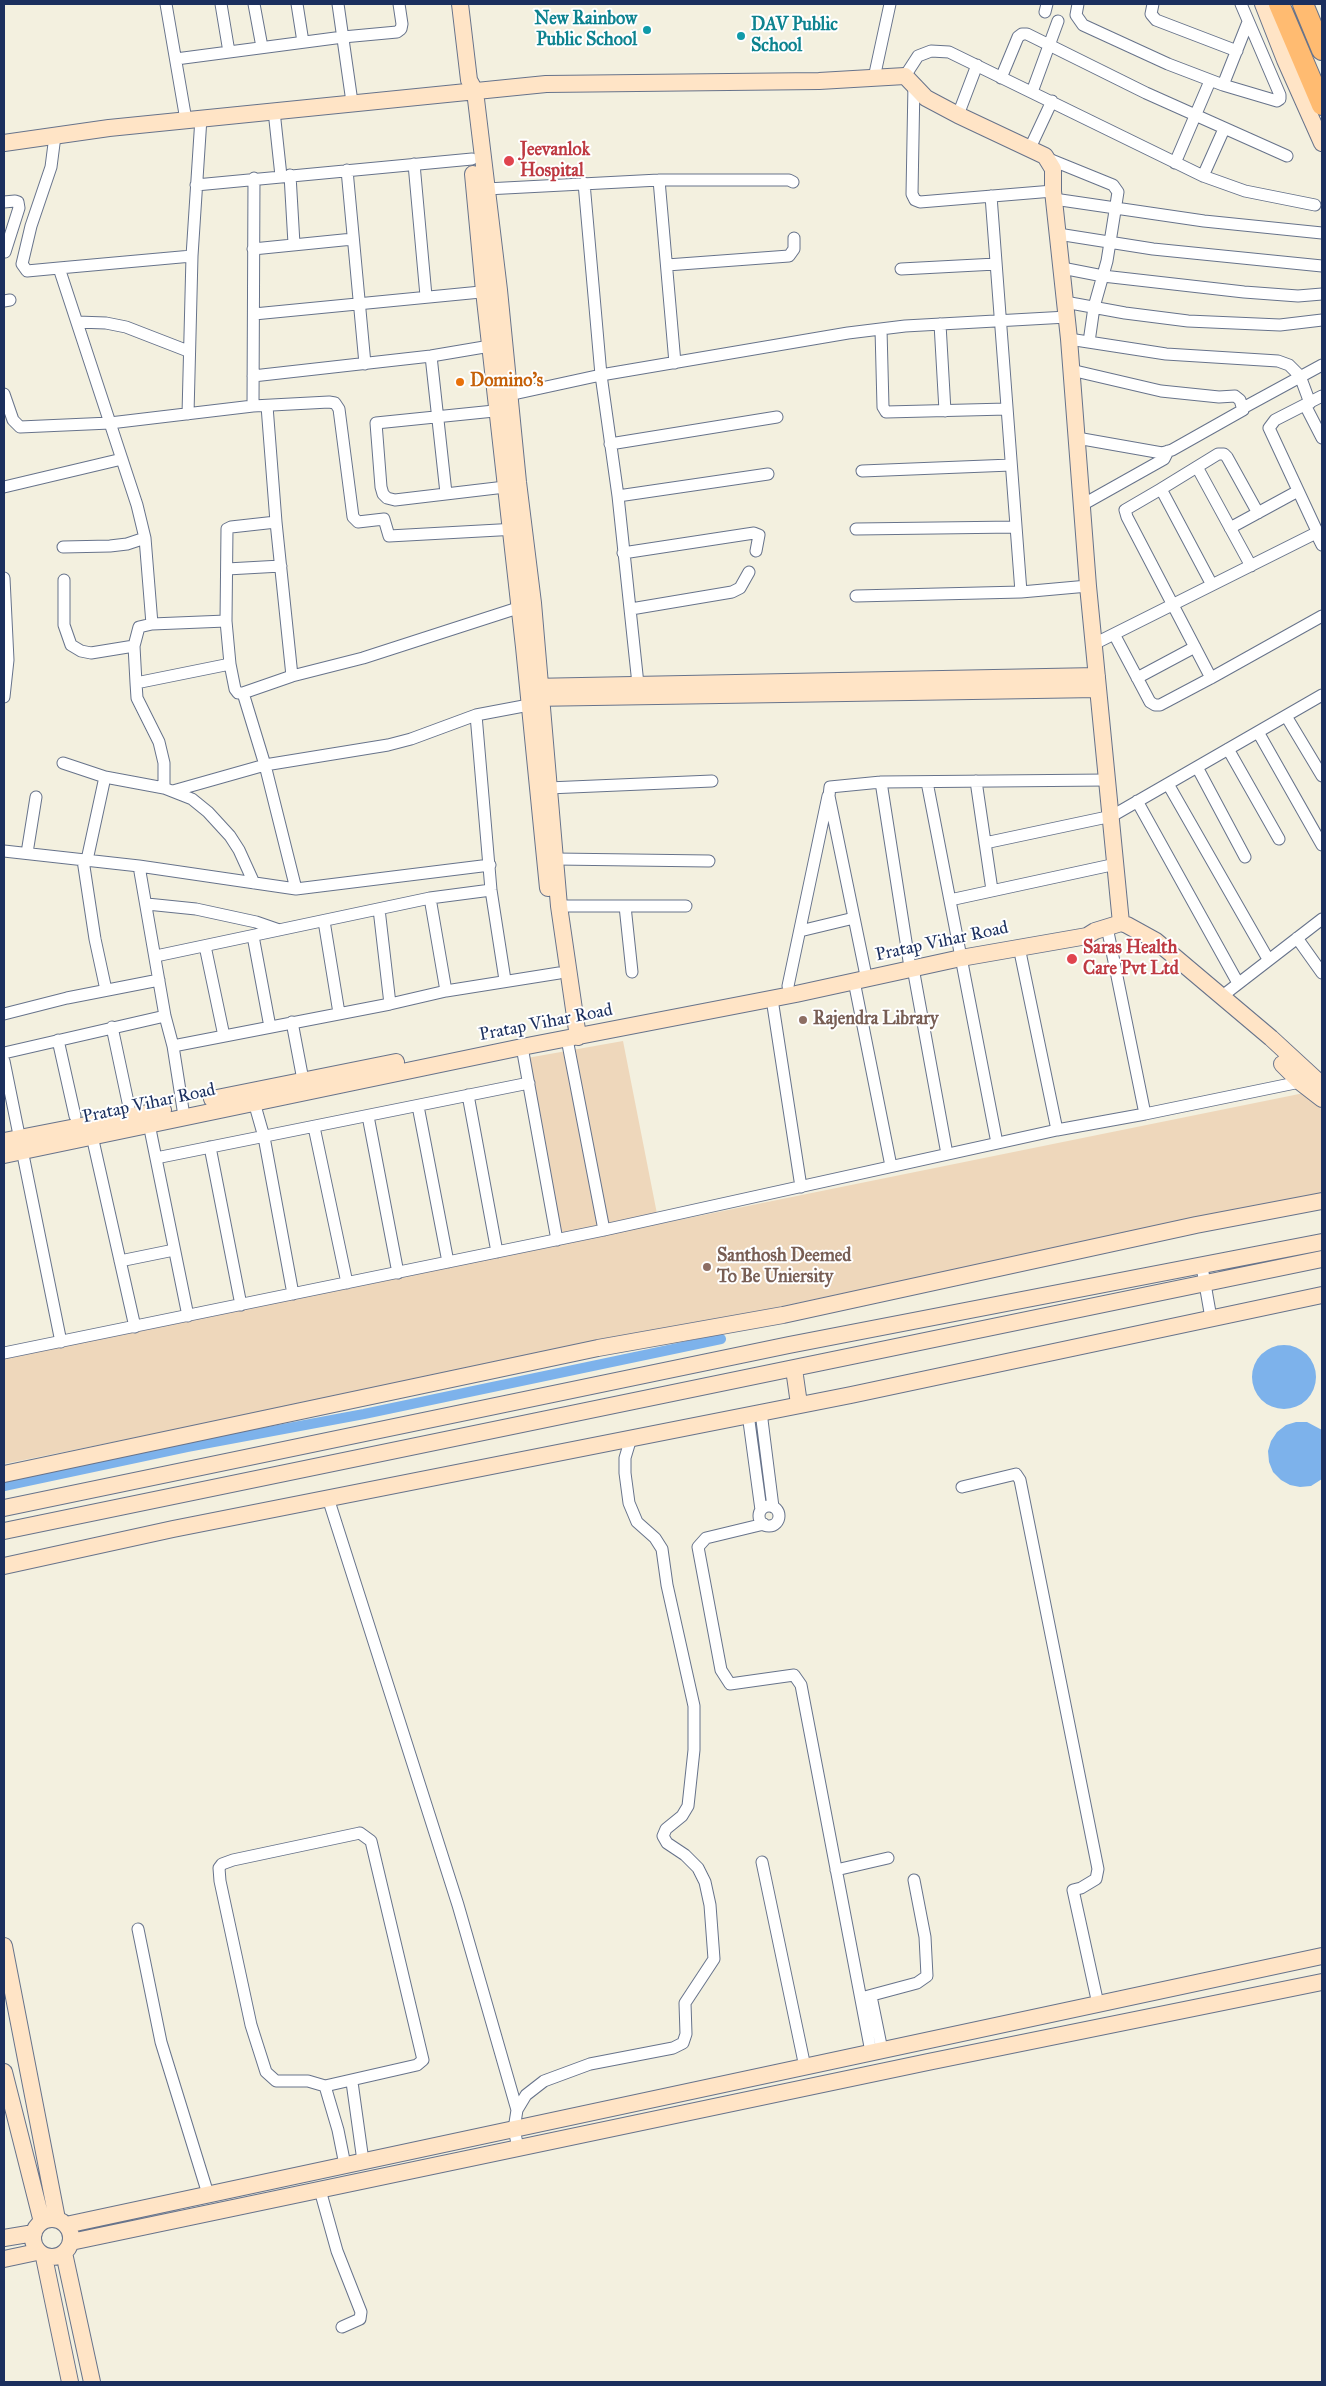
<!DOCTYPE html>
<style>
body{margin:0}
#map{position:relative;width:1326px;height:2386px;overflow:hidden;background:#f3f0df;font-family:"IM FELL Great Primer",serif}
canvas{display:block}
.frame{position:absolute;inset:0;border:5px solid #1b2f5e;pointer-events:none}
</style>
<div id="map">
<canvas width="1326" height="2386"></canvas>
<div class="frame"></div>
</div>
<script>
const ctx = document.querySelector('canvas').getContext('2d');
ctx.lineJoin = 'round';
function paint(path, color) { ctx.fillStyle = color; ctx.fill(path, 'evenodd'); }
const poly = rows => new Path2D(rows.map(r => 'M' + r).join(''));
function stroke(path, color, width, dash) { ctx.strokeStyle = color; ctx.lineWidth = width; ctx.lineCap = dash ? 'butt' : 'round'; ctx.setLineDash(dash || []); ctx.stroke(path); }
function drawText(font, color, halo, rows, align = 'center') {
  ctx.font = font + ' "IM FELL Great Primer",serif'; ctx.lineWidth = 4; ctx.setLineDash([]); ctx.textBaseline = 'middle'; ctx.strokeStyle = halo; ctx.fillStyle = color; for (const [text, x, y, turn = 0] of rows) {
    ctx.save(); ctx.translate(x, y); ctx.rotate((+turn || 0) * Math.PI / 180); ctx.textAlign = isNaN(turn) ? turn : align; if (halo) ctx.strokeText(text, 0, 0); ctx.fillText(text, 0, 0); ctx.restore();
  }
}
const built = poly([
 [623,1041,659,1224,1309,1092,1322,1102,1322,1193,654,1333,4,1464,4,1356,563,1244,527,1058]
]);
const water = poly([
 '1252 1377a32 32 0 1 1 64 0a32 32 0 1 1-64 0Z',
 [1296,1422,1307,1422,1322,1430,1322,1479,1311,1486,1300,1487,1290,1485,1281,1480,1273,1472,1269,1462,1268,1451,1271,1441,1277,1432,1286,1425]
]);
const canal = poly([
 [4,1486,187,1447,364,1414,721,1339]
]);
const street = poly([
 [166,4,186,120],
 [221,4,229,52],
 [254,4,262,47],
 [297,4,303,42],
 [338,4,352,102],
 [1078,4,1076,15,1083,25,1168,64,1223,85,1277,101,1280,99,1280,95,1241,4],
 [1153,4,1151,14,1156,20,1237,51],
 [1045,12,1047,4],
 [176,59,343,37,397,32,401,29,402,24,399,4],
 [905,76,918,56,931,51,949,52,1203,176,1245,191,1315,205],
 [874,78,890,4],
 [1001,78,1018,37,1022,34,1027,34,1146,93,1287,156],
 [914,83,912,194,915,200,920,202,1053,191],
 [1223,85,1248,22],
 [1032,92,1058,21],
 [274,111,281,176],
 [958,115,977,65],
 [55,136,51,167,31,226,22,264,27,271,59,268,137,505,145,538,152,624],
 [1030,148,1052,101],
 [1049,159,1113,185,1118,192,1107,261,1094,307,1089,342],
 [1175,163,1210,81],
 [414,164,426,296],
 [347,170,365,364],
 [290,175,294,244],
 [1203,176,1224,129],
 [659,180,675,363],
 [584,183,601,375,618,496,638,684],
 [196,185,472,159],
 [486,189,659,180,789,180,793,182],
 [991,196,1021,592,1088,586],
 [1054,199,1204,221,1322,233],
 [4,202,15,201,18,202,19,208,5,252],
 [1058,234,1153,249,1322,266],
 [253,249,353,239],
 [667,265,789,256,794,249,794,238],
 [59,268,192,256,201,118],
 [1062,268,1103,276,1244,292,1298,296,1322,294],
 [901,269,996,264],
 [4,301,10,300],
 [1065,302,1125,313,1188,321,1280,325,1322,320],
 [254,314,491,291],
 [77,322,106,323,126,327,188,351],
 [940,324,945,411],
 [881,329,883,407,886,412,1007,409],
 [1069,339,1166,354,1278,361,1289,365,1300,376,1310,403],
 [431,356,446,493],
 [1071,370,1161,391,1219,397,1235,396,1240,400,1243,410,1172,450,1162,453,1077,438],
 [253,376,431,356,496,345],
 [4,394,13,420,20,427,110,423,253,406,329,402,335,403,339,409,353,517,358,522,384,519,389,536,517,529],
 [509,395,601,375,848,333,905,326,1067,317],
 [1305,405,1322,438],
 [253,406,254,178],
 [267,406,276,522,231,527,227,529,226,621,230,664,235,689,238,693,243,693,265,765,296,889],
 [1243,408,1322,365],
 [504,410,376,423,381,487,383,494,387,498,395,500,505,487],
 [188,414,192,256],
 [610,444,777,417],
 [1197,467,1251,566],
 [862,471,1011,465],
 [4,487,122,459],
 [1161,489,1218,454,1224,454,1227,457,1258,513],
 [618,496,768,474],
 [1082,505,1164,459,1168,451],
 [276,522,292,676,363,658,524,606],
 [1230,528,1298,491],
 [856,529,1016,527],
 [1316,533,1322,545],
 [63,547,110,546,127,544,145,538],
 [623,553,754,533,759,535,756,551],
 [227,569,281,566],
 [4,578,8,660,4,697],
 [64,580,64,625,71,645,81,651,91,653,134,646],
 [1212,585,1161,489,1125,510,1127,517,1211,678,1322,616],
 [856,596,1021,592],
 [631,609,732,592,740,588,749,572],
 [226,621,152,624,139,627,134,646,136,683,230,664],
 [1114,634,1150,702,1155,705,1160,705,1211,678],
 [1094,644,1316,533,1316,529,1269,428,1275,420,1322,396],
 [1137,678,1195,647],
 [136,683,137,698,159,742,164,763,164,788],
 [243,693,292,676],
 [476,715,491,890,505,980],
 [1286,716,1322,776],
 [1258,732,1322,845],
 [1228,749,1279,839],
 [63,763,105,777,164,788,192,799,208,812,230,836,239,850,254,883],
 [1197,767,1245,857],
 [976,781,992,890],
 [881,782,909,961],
 [927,782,997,1143],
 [1168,784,1268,959],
 [548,788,712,781],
 [173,791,265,765,388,745,411,739,476,715,529,705],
 [1137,801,1238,983],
 [985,843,1112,816,1322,695],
 [4,851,139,866],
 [27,853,36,797],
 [556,859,709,861],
 [83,860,95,939,106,990],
 [87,860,105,777],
 [430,898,446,991],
 [950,900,1116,864],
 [147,904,196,909,256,922,279,930],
 [559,906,686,906],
 [625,906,632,972],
 [379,909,390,1004],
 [324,921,339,1013],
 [1107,927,1145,1114],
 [800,931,854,918],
 [253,936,270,1027],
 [1297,938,1322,973],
 [205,946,224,1036],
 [1019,947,1057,1130],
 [156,956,430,898,491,890],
 [913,968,947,1154],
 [865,971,829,796,830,787,881,782,1107,780],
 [854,981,891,1166],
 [788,986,828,796],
 [1221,997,1322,919],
 [772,999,801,1187],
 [4,1014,67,998,159,980],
 [292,1022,303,1080],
 [112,1027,129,1107],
 [567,1039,604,1230],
 [58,1040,75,1116],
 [173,1046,390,1004,446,991,559,973],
 [522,1047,557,1240],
 [4,1053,165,1016],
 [4,1061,61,1342],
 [468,1095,497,1252],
 [254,1102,264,1137,293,1294],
 [418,1106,448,1262],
 [184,1116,173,1046,165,1016,139,866,296,889,490,865],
 [368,1116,398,1273],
 [149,1124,188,1316],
 [314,1127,347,1283],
 [92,1136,135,1327],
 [210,1147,241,1305],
 [156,1158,529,1083],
 [120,1261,174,1250],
 [1202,1267,1211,1318],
 [4,1353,604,1230,1057,1130,1145,1114,1300,1082,1303,1079],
 [761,1412,773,1507],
 [748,1414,761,1510],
 [962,1487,1016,1474,1020,1480,1098,1869,1096,1879,1081,1888,1073,1890,1098,2004],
 [328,1498,458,1905,517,2110],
 '759 1516a10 10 0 1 1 20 0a10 10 0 1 1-20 0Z',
 [764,1524,706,1538,698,1547,721,1670,730,1684,794,1675,801,1685,871,2052],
 [360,1833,371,1841,423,2060,417,2065,325,2086,308,2081,276,2081,266,2072,251,2025,220,1881,219,1868,222,1864,233,1860,360,1833],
 [762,1862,805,2067],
 [836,1870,888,1858],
 [138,1929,161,2042,208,2194],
 [871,1996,882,2050],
 [861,1998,917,1983,927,1976,925,1937,914,1880],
 [352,2082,363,2161],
 [325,2086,338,2130,345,2165],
 [518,2148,514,2129,517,2110,526,2095,544,2081,590,2064,673,2048,683,2043,686,2034,685,2003,714,1959,710,1905,705,1882,698,1868,685,1855,667,1843,663,1836,666,1829,682,1816,688,1806,694,1750,694,1706,667,1585,662,1549,655,1538,637,1522,629,1503,625,1473,625,1458,631,1438],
 [320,2190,337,2251,361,2312,360,2319,342,2327]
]);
const secondary = poly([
 [460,4,469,80,475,91,499,290,518,482,533,603,559,906,578,1037],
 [1263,4,1285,60,1322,143],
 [4,143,109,128,546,84,819,81,905,76,926,98,958,115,1045,156,1053,169,1053,191,1069,339,1088,586,1121,923],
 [473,174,484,291,524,647,548,888],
 [530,687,1097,676],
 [531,698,1098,689],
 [1282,1064,1300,1082,1322,1099],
 [212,1099,396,1062],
 [4,1141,163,1110],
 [4,1155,522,1047,796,994,961,958,1087,936,1095,931,1121,923,1127,925,1156,941,1271,1038,1322,1085],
 [794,1369,799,1404],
 [4,1474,598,1348,783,1315,1196,1225,1322,1201],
 [4,1508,789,1345,1322,1242],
 [4,1531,1322,1259],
 [4,1566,173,1529,851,1395,1322,1295],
 [4,1946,57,2219],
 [4,2072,42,2222],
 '33 2238a19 19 0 1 1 38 0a19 19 0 1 1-38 0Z',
 [66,2225,1322,1956],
 [4,2238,34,2233],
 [71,2242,928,2062,1322,1982],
 [64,2253,92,2382],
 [44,2257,70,2382],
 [4,2259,37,2252]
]);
const highway = poly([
 [1279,4,1322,105],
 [1303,4,1322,50]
]);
const markers = [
 [647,30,5,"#0f9aa8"],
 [741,36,5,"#0f9aa8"],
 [509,161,6,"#e0444e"],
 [460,382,5,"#e8710a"],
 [1072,959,6,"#e0444e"],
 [803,1020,5,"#8d6e63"],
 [707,1267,5,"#8d6e63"]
];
const cultureNames = [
 ["New Rainbow",637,20],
 ["Public School",637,41],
 ["DAV Public",751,26,"left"],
 ["School",751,47,"left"]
];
const healthNames = [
 ["Jeevanlok",520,151],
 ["Hospital",520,172],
 ["Saras Health",1083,949],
 ["Care Pvt Ltd",1083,970]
];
const foodNames = [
 ["Domino's",470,382]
];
const streetNames = [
 ["Pratap Vihar Road",942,942,-12],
 ["Pratap Vihar Road",546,1023,-11],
 ["Pratap Vihar Road",149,1104,-12]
];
const educationNames = [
 ["Rajendra Library",813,1020],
 ["Santhosh Deemed",717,1257],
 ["To Be Uniersity",717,1278]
];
paint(built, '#eed7bb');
paint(water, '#7db2eb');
stroke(canal, '#7db2eb', 10);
stroke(street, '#67738b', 13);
stroke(secondary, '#67738b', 18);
stroke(highway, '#67738b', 22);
stroke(street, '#fff', 11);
stroke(secondary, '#ffe4c6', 16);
stroke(highway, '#ffbb71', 20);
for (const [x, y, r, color] of markers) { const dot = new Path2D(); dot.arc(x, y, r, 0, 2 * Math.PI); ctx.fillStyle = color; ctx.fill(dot); stroke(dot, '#fff', 2); }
drawText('bold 18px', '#0d838f', '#fff', cultureNames, 'right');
drawText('bold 18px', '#be3a42', '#fff', healthNames, 'left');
drawText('bold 18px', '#c56008', '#fff', foodNames, 'left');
drawText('18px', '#1b2f5e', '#fff', streetNames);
drawText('bold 18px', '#785e54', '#fff', educationNames, 'left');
</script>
